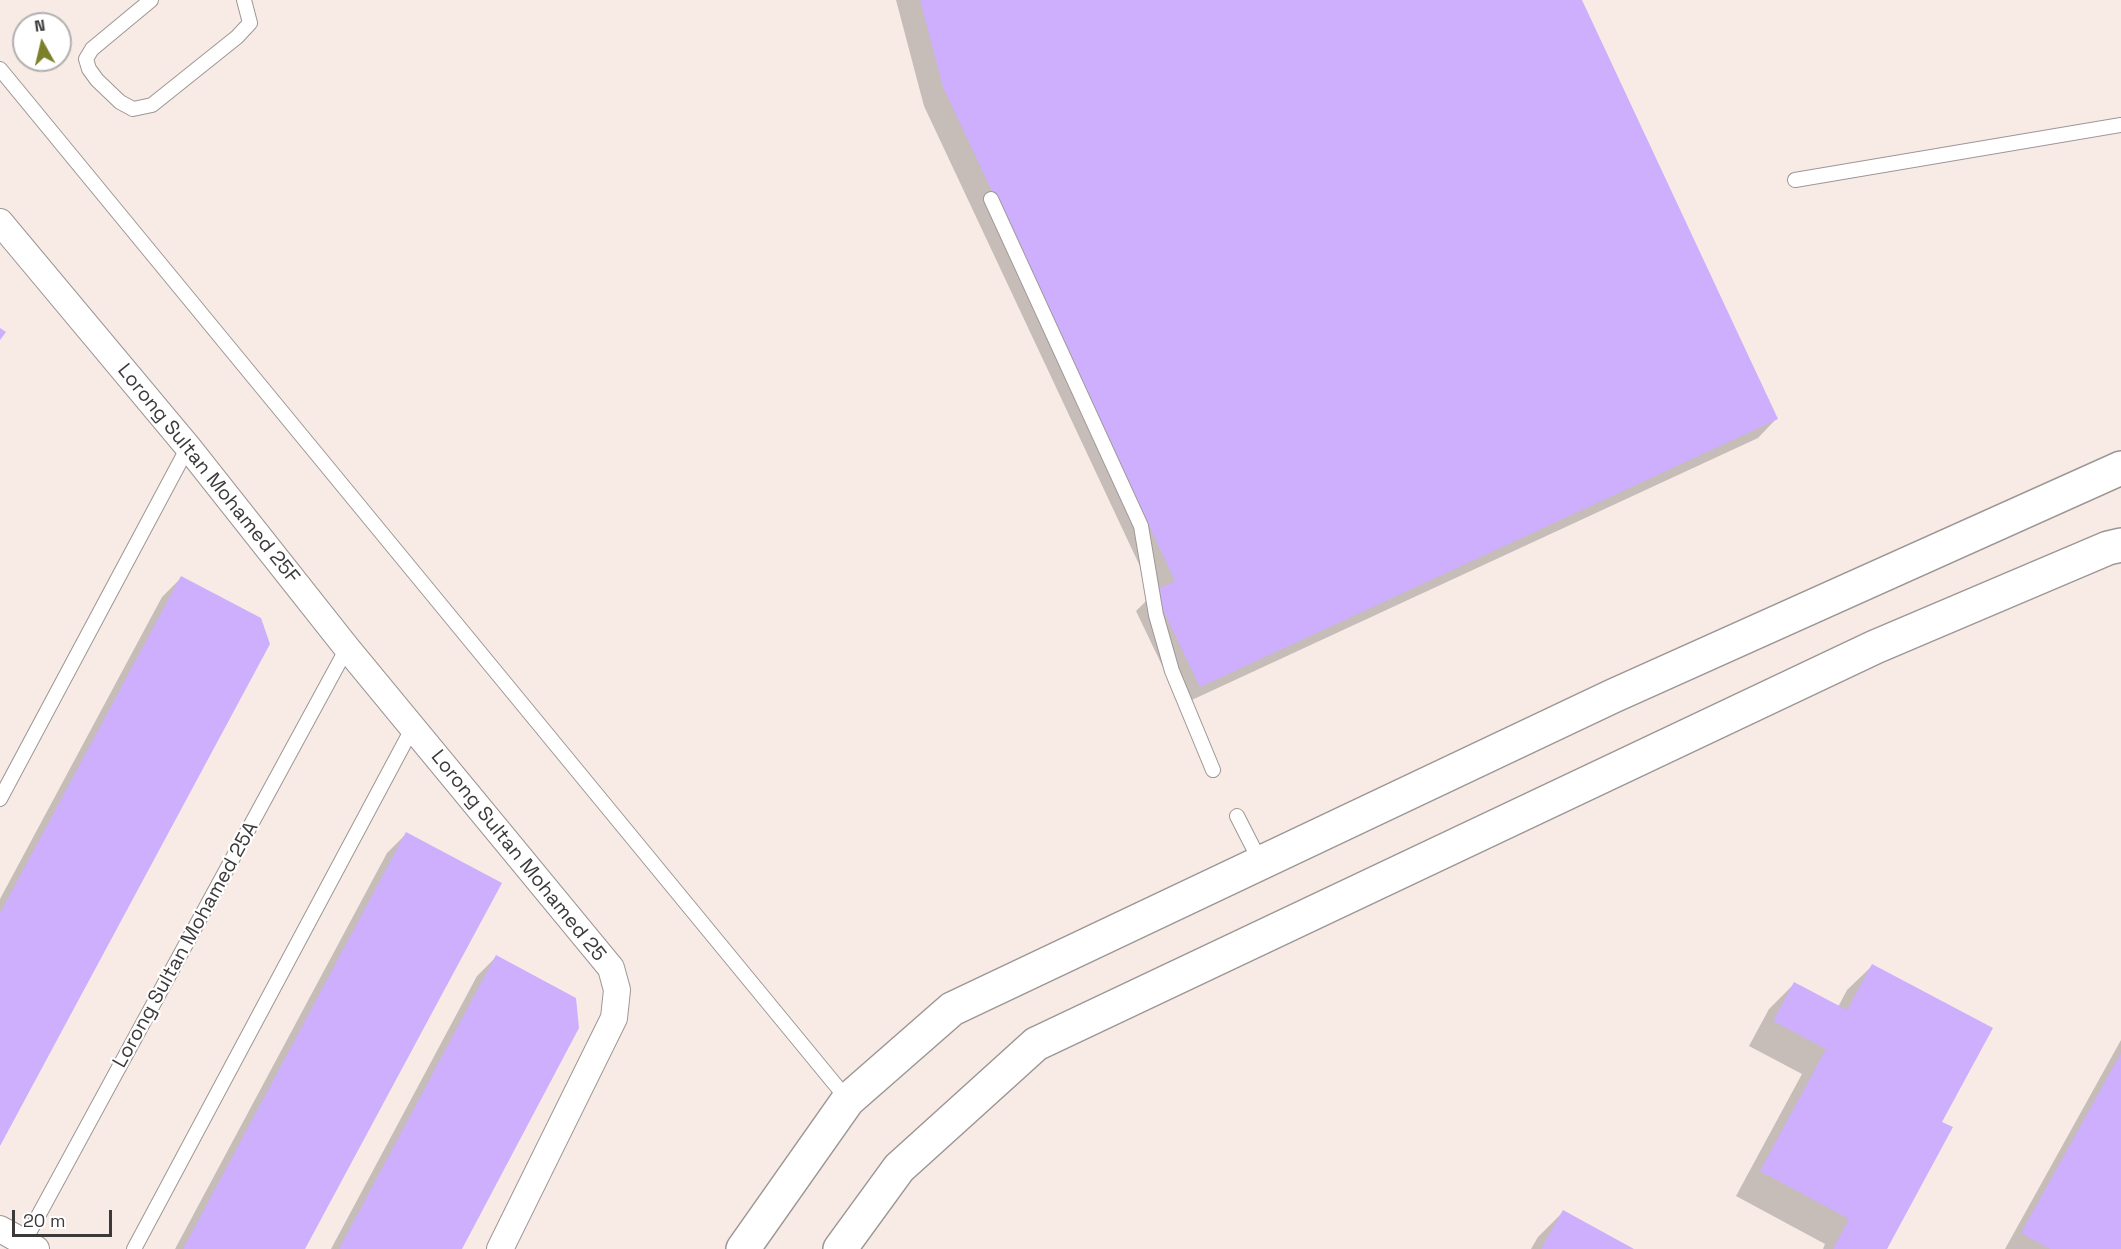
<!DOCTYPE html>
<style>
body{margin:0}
#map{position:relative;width:2121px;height:1249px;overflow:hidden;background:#fffaf8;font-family:"Space Grotesk",sans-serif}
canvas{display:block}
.north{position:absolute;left:12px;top:12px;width:60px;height:60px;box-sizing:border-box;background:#fff;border:2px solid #b1b0b0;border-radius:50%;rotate:352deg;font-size:16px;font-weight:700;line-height:24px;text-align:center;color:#3b3939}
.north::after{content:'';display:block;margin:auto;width:21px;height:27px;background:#7d802a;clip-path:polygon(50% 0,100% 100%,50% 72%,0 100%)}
.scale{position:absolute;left:12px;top:1210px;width:100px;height:27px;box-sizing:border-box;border:3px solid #3b3939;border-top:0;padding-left:8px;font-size:18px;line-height:21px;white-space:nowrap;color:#3b3939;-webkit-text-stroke:4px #fff;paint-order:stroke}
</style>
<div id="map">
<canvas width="2121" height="1249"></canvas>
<div class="north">N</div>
<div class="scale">20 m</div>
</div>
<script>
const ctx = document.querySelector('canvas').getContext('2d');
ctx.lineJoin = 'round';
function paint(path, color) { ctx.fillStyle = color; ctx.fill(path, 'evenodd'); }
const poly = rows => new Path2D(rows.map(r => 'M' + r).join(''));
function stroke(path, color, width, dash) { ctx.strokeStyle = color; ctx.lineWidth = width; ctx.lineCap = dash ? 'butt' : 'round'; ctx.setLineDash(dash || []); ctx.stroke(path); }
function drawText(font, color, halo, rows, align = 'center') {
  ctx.font = font + ' "Space Grotesk",sans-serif'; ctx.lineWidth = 4.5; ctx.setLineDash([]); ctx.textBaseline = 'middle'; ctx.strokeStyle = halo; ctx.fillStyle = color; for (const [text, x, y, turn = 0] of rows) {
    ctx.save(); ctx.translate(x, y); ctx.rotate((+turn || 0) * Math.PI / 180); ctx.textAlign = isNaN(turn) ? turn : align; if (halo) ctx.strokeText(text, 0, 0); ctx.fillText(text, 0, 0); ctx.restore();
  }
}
const built = poly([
 [0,0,2121,0,2121,1249,0,1249],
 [24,24,60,24,60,60,24,60]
]);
const shadow = poly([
 [896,0,1580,0,1777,418,1758,438,1181,705,1136,611,1153,594,924,106],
 [181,578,0,1143,0,899,162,597],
 [406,834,303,1249,175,1249,387,853],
 [496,957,460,1249,331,1249,477,976],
 [1872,966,1940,1122,1885,1249,1823,1249,1825,1244,1736,1196,1802,1074,1749,1046,1769,1009,1794,984,1838,1007,1847,990],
 [2121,1040,2121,1249,2005,1249],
 [1563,1212,1631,1249,1531,1249,1538,1237]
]);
const building = poly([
 [920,0,1582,0,1778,419,1200,687,1154,591,1175,581,943,87],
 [0,328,6,332,0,340],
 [181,576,261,618,270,644,0,1146,0,913],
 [406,832,502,883,433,1011,305,1249,183,1249],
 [496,955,576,998,579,1028,462,1249,339,1249],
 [1872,964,1993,1028,1942,1122,1953,1127,1887,1249,1833,1249,1849,1219,1760,1171,1826,1049,1773,1021,1794,982,1847,1010],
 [2121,1053,2121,1249,2050,1249,2021,1233],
 [1563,1210,1634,1249,1541,1249]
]);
const service = poly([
 [151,0,92,49,86,59,89,69,97,80,120,102,133,109,152,105,237,37,250,23,244,0],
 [0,69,848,1100],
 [1795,180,2121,125],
 [991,199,1141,526,1156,615,1172,671,1213,770],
 [0,799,188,447],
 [1237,816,1261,863],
 [24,1242,347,648],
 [134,1249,413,727]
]);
const minor = poly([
 [0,222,188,447,347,648,611,968,617,990,614,1018,500,1249],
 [0,1229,36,1249]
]);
const tertiary = poly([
 [743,1249,848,1100,952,1009,1613,696,2121,468],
 [840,1249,899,1168,1036,1044,1875,647,2108,548,2121,545]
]);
const streetNames = [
 ["Lorong Sultan Mohamed 25F",208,474,51],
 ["Lorong Sultan Mohamed 25",518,856,51],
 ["Lorong Sultan Mohamed 25A",186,945,-61]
];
paint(built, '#f8ebe6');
paint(shadow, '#0003');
paint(building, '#cdaffd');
stroke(service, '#9c9795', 16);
stroke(minor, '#9c9795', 28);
stroke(tertiary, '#9c9795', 36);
stroke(service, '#fff', 14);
stroke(minor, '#fff', 26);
stroke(tertiary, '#fff', 33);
drawText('20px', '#3b3939', '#fff', streetNames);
</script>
